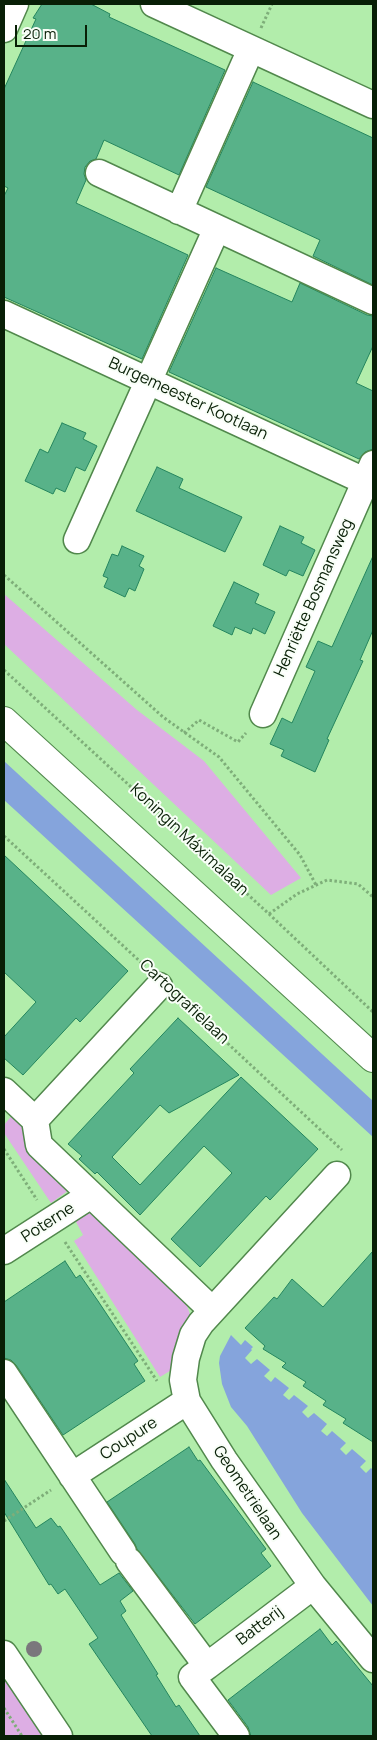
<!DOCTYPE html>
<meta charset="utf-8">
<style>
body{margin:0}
#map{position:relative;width:377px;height:1740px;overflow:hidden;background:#b2edab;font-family:Manrope,sans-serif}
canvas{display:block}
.frame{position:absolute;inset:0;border:5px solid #081f06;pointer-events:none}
.scale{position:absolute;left:15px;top:25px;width:72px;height:22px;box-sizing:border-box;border:2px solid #081f06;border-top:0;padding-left:6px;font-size:15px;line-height:18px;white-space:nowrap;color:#081f06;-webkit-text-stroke:4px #f8fef7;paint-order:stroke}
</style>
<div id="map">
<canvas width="377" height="1740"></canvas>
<div class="frame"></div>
<div class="scale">20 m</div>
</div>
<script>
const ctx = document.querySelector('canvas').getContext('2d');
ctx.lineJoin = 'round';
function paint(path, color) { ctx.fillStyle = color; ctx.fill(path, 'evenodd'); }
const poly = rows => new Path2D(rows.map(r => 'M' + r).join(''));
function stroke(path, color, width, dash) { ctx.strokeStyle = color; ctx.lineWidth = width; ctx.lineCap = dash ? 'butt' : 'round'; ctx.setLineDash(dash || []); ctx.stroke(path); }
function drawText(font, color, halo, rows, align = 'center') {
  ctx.font = font + ' Manrope,sans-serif'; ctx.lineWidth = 4; ctx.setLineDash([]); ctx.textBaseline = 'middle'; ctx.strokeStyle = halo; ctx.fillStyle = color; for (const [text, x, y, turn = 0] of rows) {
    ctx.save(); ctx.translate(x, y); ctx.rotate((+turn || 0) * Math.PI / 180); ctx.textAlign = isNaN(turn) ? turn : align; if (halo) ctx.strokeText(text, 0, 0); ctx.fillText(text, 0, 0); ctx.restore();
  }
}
const green = poly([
 [4,594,137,710,204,761,301,878,271,895,4,644],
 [14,1113,69,1190,51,1203,4,1133,4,1125],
 [88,1208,185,1300,192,1320,173,1369,160,1377,74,1241,83,1235,74,1218],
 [4,1674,45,1736,4,1736]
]);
const water = poly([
 [4,761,373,1101,373,1137,4,800],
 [231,1335,241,1345,245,1340,253,1347,251,1349,252,1350,245,1358,251,1364,257,1359,270,1370,264,1376,271,1382,275,1377,289,1388,283,1395,289,1400,294,1395,308,1406,302,1412,308,1418,314,1413,327,1424,321,1431,327,1436,332,1431,346,1443,340,1449,346,1455,352,1449,366,1461,360,1467,366,1473,371,1468,373,1470,373,1606,302,1513,247,1426,231,1407,222,1384,219,1363,220,1356]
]);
const building = poly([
 [42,4,91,4,110,14,109,17,225,70,179,175,104,140,96,159,90,161,85,167,84,174,86,180,76,203,188,255,142,359,4,297,4,196,8,188,4,186,4,89,36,19,33,18,42,4],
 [253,82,373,138,373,285,313,256,320,240,206,187,253,82],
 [216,268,292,302,300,283,367,315,373,316,373,346,356,383,373,391,373,449,365,452,359,459,169,372,216,268],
 [62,423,86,433,83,439,97,446,85,471,76,467,65,492,56,488,53,494,25,481,40,449,48,453,62,423],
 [157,467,183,479,179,488,242,517,225,552,136,511,157,467],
 [280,526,304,537,301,543,315,550,303,576,289,570,286,576,263,565,280,526],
 [122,546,144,556,139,566,144,569,135,591,129,588,125,597,104,587,108,578,103,576,112,554,118,556,122,546],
 [373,556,373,630,360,660,363,661,327,739,329,740,315,772,281,756,284,750,270,744,282,718,292,723,315,671,306,667,318,641,332,647,373,556],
 [234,582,259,594,255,603,275,612,265,634,253,628,251,634,235,627,232,635,213,626,234,582],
 [4,855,128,971,80,1022,76,1018,23,1075,4,1058,4,1037,36,1002,4,972,4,855],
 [178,1018,239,1075,169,1113,160,1105,112,1157,140,1185,241,1077,318,1149,270,1200,266,1196,200,1267,171,1239,232,1173,204,1146,140,1215,97,1172,95,1174,79,1159,82,1156,68,1144,134,1073,130,1069,178,1018],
 [373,1251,373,1442,343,1423,346,1419,323,1405,326,1401,303,1386,306,1382,282,1367,286,1363,263,1349,265,1346,245,1328,274,1297,277,1299,292,1279,323,1307,373,1251],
 [65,1261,76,1278,80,1275,98,1301,138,1361,134,1364,145,1381,63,1435,16,1365,11,1360,4,1358,4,1302,65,1261],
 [189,1447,198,1461,200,1460,266,1549,261,1553,271,1566,195,1624,137,1549,135,1544,107,1502,189,1447],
 [4,1479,36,1528,51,1518,58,1527,60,1526,100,1585,119,1573,133,1591,120,1601,126,1611,121,1615,158,1674,156,1675,176,1707,179,1705,200,1736,152,1736,89,1644,98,1638,65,1589,58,1594,51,1584,49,1585,4,1512,4,1479],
 [320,1629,332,1645,336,1641,373,1686,373,1736,251,1736,248,1727,228,1700,320,1629]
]);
const path = poly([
 [261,28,272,4],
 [4,575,163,717,219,757,300,855,316,885],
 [4,670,269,914,373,1012],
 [184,733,199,720,238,742,246,733],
 [4,836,145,966],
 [269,914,297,894,327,880,358,884,373,897],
 [180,999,342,1150],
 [4,1149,37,1200],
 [65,1242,157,1381],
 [4,1521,51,1490],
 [4,1708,22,1736]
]);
const minor = poly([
 [154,4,373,105],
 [4,29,15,4],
 [99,173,373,301],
 [179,211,251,49],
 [4,314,373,485],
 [77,540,217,228],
 [263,714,373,464],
 [4,1091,35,1120,39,1145,212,1310],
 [35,1120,159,986],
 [337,1175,201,1323,193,1335,186,1358,183,1380,187,1401,224,1460,313,1586,373,1659],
 [4,1251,91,1195],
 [4,1373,123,1552],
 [72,1476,187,1401],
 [129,1561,207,1666,192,1677,236,1736],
 [4,1654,59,1736],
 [207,1666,313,1586]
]);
const major = poly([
 [4,721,373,1058]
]);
const trees = [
 [34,1649]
];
const streetNames = [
 ["Burgemeester Kootlaan",188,399,25],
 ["Henriëtte Bosmansweg",314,598,-66],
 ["Koningin Máximalaan",189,840,43],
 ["Cartografielaan",184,1002,43],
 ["Poterne",48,1223,-33],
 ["Coupure",129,1439,-33],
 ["Geometrielaan",247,1493,56],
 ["Batterij",260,1626,-37]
];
paint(green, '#ddaee4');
paint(water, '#85a4dc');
paint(building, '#58b289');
stroke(building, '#24855e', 1);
stroke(minor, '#51884c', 29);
stroke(major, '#51884c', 30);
stroke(path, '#7eae79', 3, [2.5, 2.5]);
stroke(minor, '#fff', 26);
stroke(major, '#fff', 28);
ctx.fillStyle = '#7a777c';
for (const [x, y] of trees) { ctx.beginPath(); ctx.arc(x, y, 8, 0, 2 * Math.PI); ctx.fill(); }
drawText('16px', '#081f06', '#f8fef7', streetNames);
</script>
